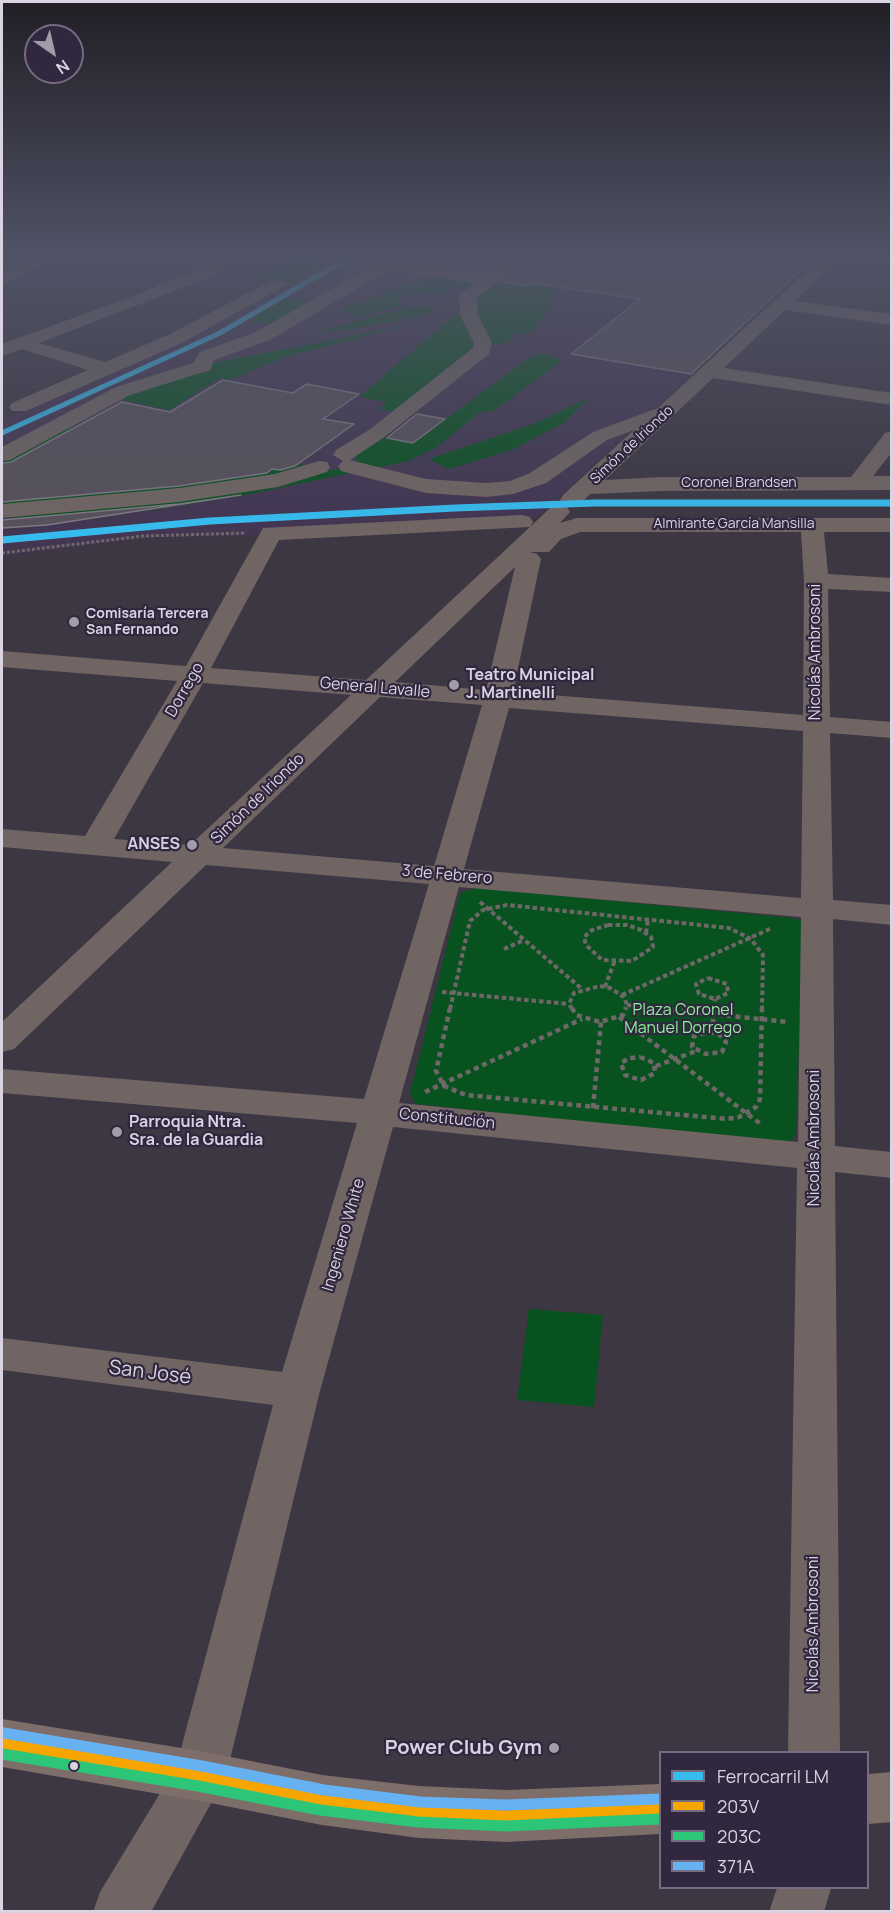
<!DOCTYPE html>
<meta charset="utf-8">
<style>
body{margin:0}
#map{position:relative;width:893px;height:1913px;overflow:hidden;background:#3c3743;font-family:Manrope,sans-serif}
canvas{display:block}
.frame{position:absolute;inset:0;border:3px solid #d9d3e2;pointer-events:none}
.legend{position:absolute;left:659px;top:1751px;width:210px;height:138px;box-sizing:border-box;background:#31273e;border:2px solid #746c80;margin:0;padding:8px 10px;list-style:none;font-size:18px;color:#d9d3e2}
.legend li{display:flex;align-items:center;gap:12px;height:30px}
.legend b{width:30px;border:2px solid #746c80}
.north{position:absolute;left:24px;top:24px;width:60px;height:60px;box-sizing:border-box;background:#31273e;border:2px solid #746c80;border-radius:50%;rotate:146deg;font-size:16px;font-weight:700;line-height:24px;text-align:center;color:#d9d3e2}
.north::after{content:'';display:block;margin:auto;width:21px;height:27px;background:#a29caa;clip-path:polygon(50% 0,100% 100%,50% 72%,0 100%)}
</style>
<div id="map">
<canvas width="893" height="1913"></canvas>
<div class="frame"></div>
<ul class="legend">
<li><b style="height:8px;background:#37bbed"></b>Ferrocarril LM</li>
<li><b style="height:8px;background:#f7a600"></b>203V</li>
<li><b style="height:8px;background:#2dc577"></b>203C</li>
<li><b style="height:8px;background:#66b1f2"></b>371A</li>
</ul>
<div class="north">N</div>
</div>
<script>
const ctx = document.querySelector('canvas').getContext('2d');
ctx.lineJoin = 'round';
function paint(path, color) { ctx.fillStyle = color; ctx.fill(path, 'evenodd'); }
const poly = rows => new Path2D(rows.map(r => 'M' + r).join(''));
function stroke(path, color, width, dash) { ctx.strokeStyle = color; ctx.lineWidth = width; ctx.lineCap = dash ? 'butt' : 'round'; ctx.setLineDash(dash || []); ctx.stroke(path); }
function drawText(font, color, halo, rows, align = 'center') {
  ctx.font = font + ' Manrope,sans-serif'; ctx.lineWidth = 4.5; ctx.setLineDash([]); ctx.textBaseline = 'middle'; ctx.strokeStyle = halo; ctx.fillStyle = color; for (const [text, x, y, turn = 0] of rows) {
    ctx.save(); ctx.translate(x, y); ctx.rotate((+turn || 0) * Math.PI / 180); ctx.textAlign = isNaN(turn) ? turn : align; if (halo) ctx.strokeText(text, 0, 0); ctx.fillText(text, 0, 0); ctx.restore();
  }
}
const built = poly([
 [338,254,818,254,538,517,522,522,285,535,144,538,2,556,2,420,198,334]
]);
const green = poly([
 [310,254,338,254,287,284,252,278,266,271,278,271],
 [448,273,494,280,479,290,455,287,444,294,412,293,400,298,402,305,357,317,341,310,415,282],
 [548,276,565,279,556,287,543,319,529,334,517,333,508,343,488,345,401,413,379,409,387,402,359,397,472,300,497,282,526,286],
 [287,298,302,300,299,312,275,325,253,321,256,318,251,317],
 [409,307,440,308,427,314,372,326,311,334],
 [407,325,283,358,230,380,220,378,169,410,117,399,150,384,212,366,209,364],
 [542,353,562,361,493,411,480,412,437,447,408,461,240,496,151,510,59,522,59,516,2,518,2,484,9,480,2,478,2,462,66,426,286,471,297,464,324,470,347,469,357,461,354,456,381,437,413,443,532,356],
 [591,397,562,424,512,450,448,469,429,459,533,424],
 [476,888,792,918,803,921,796,1133,791,1140,786,1143,416,1104,410,1094,459,897,462,892],
 [529,1309,603,1315,594,1407,517,1400]
]);
const building = poly([
 [415,254,511,254,486,272,410,261,415,254],
 [538,254,818,254,691,374,571,354,640,299,533,283,526,286,501,282,538,254],
 [223,380,293,393,307,384,359,394,323,419,354,424,295,466,280,470,272,469,267,473,179,486,2,502,2,463,11,462,122,402,170,412,223,380],
 [417,414,445,419,413,443,387,438,417,414],
 [241,495,47,525,2,528,2,520,179,504,241,495]
]);
const pathFar2 = poly([
 [2,553,143,536,246,533]
]);
const pathFar1 = poly([
 [480,902,582,989],
 [608,925,627,925,641,930,651,937,653,947,632,961,602,960,586,945,584,937,592,930,608,925],
 [646,933,648,919],
 [504,949,524,940],
 [708,978,727,984,728,993,715,999,699,994,696,984,708,978],
 [605,987,615,960],
 [442,992,569,1004],
 [622,995,772,928],
 [627,1005,669,1009],
 [450,1009,470,921,483,910,507,905,729,928,751,939,763,955,762,1009],
 [572,1009,569,1004,574,993,600,986,610,988,624,997,627,1005,625,1009],
 [714,1009,715,999]
]);
const path = poly([
 [450,1008,436,1071,444,1086,466,1095,727,1119,739,1117,756,1107,760,1099,762,1008],
 [572,1008,576,1015,600,1022,623,1015,626,1008],
 [655,1008,788,1022],
 [619,1017,762,1125],
 [709,1032,720,1035,726,1042,722,1052,706,1054,692,1047,694,1036,709,1032],
 [712,1033,714,1008],
 [640,1057,654,1063,655,1073,641,1080,625,1075,621,1063,629,1058,640,1057],
 [656,1066,696,1051],
 [425,1092,582,1019],
 [593,1108,601,1022]
]);
const minor = poly([
 [41,254,63,254,2,285,2,274,41,254],
 [210,254,230,254,225,259,227,263,225,267,210,277,39,343,105,362,168,335,271,281,283,281,286,285,182,343,26,411,12,411,9,407,12,403,88,370,22,349,2,356,2,344,136,295,198,269,205,265,203,261,210,254],
 [392,254,413,254,403,262,487,274,516,254,536,254,477,297,478,315,492,343,489,354,383,438,350,460,426,479,486,483,510,481,530,473,593,432,658,408,825,254,843,254,795,301,892,314,892,325,785,310,724,368,892,393,892,405,713,378,605,480,661,477,851,477,885,433,892,431,892,452,873,476,892,476,892,490,661,491,590,494,579,505,563,505,560,500,563,495,634,430,607,440,546,483,513,494,486,497,426,493,341,471,338,466,343,461,333,455,336,450,369,430,473,348,474,343,460,315,459,295,474,283,389,270,270,340,214,360,210,370,130,395,10,460,2,461,2,447,116,387,193,363,200,352,256,332,392,254],
 [875,254,892,254,892,261,877,258,875,254],
 [319,461,327,462,330,467,327,472,278,487,179,502,2,518,2,504,179,488,275,474,319,461],
 [559,505,567,507,570,512,560,523,577,518,892,518,892,532,824,532,828,574,892,578,892,592,828,589,830,717,892,722,892,738,830,733,833,900,892,905,892,925,833,919,835,1146,892,1152,892,1178,835,1172,840,1752,788,1752,797,1168,393,1127,320,1391,226,1776,151,1912,93,1912,100,1892,176,1767,273,1405,2,1370,2,1338,282,1372,357,1123,2,1093,2,1069,364,1099,429,884,206,865,14,1049,2,1052,2,1022,172,862,2,847,2,829,85,836,177,681,2,667,2,651,186,666,263,528,522,515,530,517,533,522,530,527,551,507,559,505],
 [530,527,366,680,211,668,279,540,530,527],
 [580,532,801,532,804,581,803,715,513,692,541,559,537,554,530,552,549,552,561,539,580,532],
 [515,567,486,690,395,682,515,567],
 [203,683,351,695,190,845,114,839,203,683],
 [380,697,482,705,434,866,223,848,380,697],
 [509,708,803,731,801,898,464,869,509,708],
 [459,887,801,917,798,1142,399,1103,459,887],
 [777,1888,831,1888,824,1912,769,1912,777,1888]
]);
const major = poly([
 [2,1719,200,1751,322,1775,419,1786,506,1790,660,1784,660,1834,506,1842,419,1838,322,1825,200,1801,2,1767,2,1719],
 [892,1772,892,1822,868,1824,868,1774,892,1772]
]);
const bus1 = poly([
 [2,1743,200,1776,322,1800,419,1812,506,1816,660,1809]
]);
const bus2 = poly([
 [2,1754,198,1786,320,1810,418,1822,506,1826,660,1819]
]);
const bus3 = poly([
 [4,1733,202,1766,324,1790,420,1802,506,1805,660,1799]
]);
const rail1Far1 = poly([
 [2,433,220,333,355,254]
]);
const rail1 = poly([
 [2,540,210,521,455,508,594,503,892,503]
]);
const markers = [
 [74,622,6,"#a29caa"],
 [454,685,6,"#a29caa"],
 [192,845,6,"#a29caa"],
 [117,1132,6,"#a29caa"],
 [554,1748,6,"#a29caa"],
 [74,1766,5,"#d9d3e2"]
];
const farStreetnames = [
 ["Simón de Iriondo",632,445,-43],
 ["Coronel Brandsen",739,483],
 ["Almirante García Mansilla",734,524]
];
const farPoinames = [
 ["Comisaría Tercera",86,614],
 ["San Fernando",86,630]
];
const streetNames = [
 ["Nicolás Ambrosoni",816,652,-90],
 ["General Lavalle",375,688,5],
 ["Dorrego",185,690,-60],
 ["Simón de Iriondo",258,799,-44],
 ["3 de Febrero",447,875,5],
 ["Constitución",447,1119,6],
 ["Nicolás Ambrosoni",815,1138,-90],
 ["Ingeniero White",344,1235,-74],
 ["Nicolás Ambrosoni",814,1624,-90]
];
const poiNames = [
 ["Teatro Municipal",466,676],
 ["J. Martinelli",466,694],
 ["ANSES",180,845,"right"],
 ["Parroquia Ntra.",129,1123],
 ["Sra. de la Guardia",129,1141]
];
const parkNames = [
 ["Plaza Coronel",683,1011],
 ["Manuel Dorrego",683,1029]
];
const nearStreetnames = [
 ["San José",150,1373,7]
];
const nearPoinames = [
 ["Power Club Gym",542,1748]
];
paint(built, '#423652');
paint(green, '#085220');
paint(building, '#56515b');
stroke(building, '#7f7883', 1.5);
stroke(pathFar2, '#706868', 3, [3, 2]);
stroke(pathFar1, '#706868', 4, [4.5, 3]);
stroke(path, '#706868', 4.5, [5, 4]);
paint(minor, '#706563');
paint(major, '#7e6e69');
stroke(bus1, '#f7a600', 11);
stroke(bus2, '#2dc577', 11);
stroke(bus3, '#66b1f2', 11);
stroke(rail1Far1, '#37bbed', 5);
stroke(rail1, '#37bbed', 7);
const sky = ctx.createLinearGradient(0, 0, 0, 522);
sky.addColorStop(0, '#211e25');
sky.addColorStop(0.49, '#505366');
sky.addColorStop(1, '#50536600');
ctx.fillStyle = sky;
ctx.fillRect(0, 0, 893, 522);
for (const [x, y, r, color] of markers) { const dot = new Path2D(); dot.arc(x, y, r, 0, 2 * Math.PI); ctx.fillStyle = color; ctx.fill(dot); stroke(dot, '#31273e', 2); }
drawText('14px', '#d9d3e2', '#31273e', farStreetnames);
drawText('bold 14px', '#d9d3e2', '#31273e', farPoinames, 'left');
drawText('16px', '#d9d3e2', '#31273e', streetNames);
drawText('bold 16px', '#d9d3e2', '#31273e', poiNames, 'left');
drawText('16px', '#8df099', '#31273e', parkNames);
drawText('20px', '#d9d3e2', '#31273e', nearStreetnames);
drawText('bold 20px', '#d9d3e2', '#31273e', nearPoinames, 'right');
</script>
